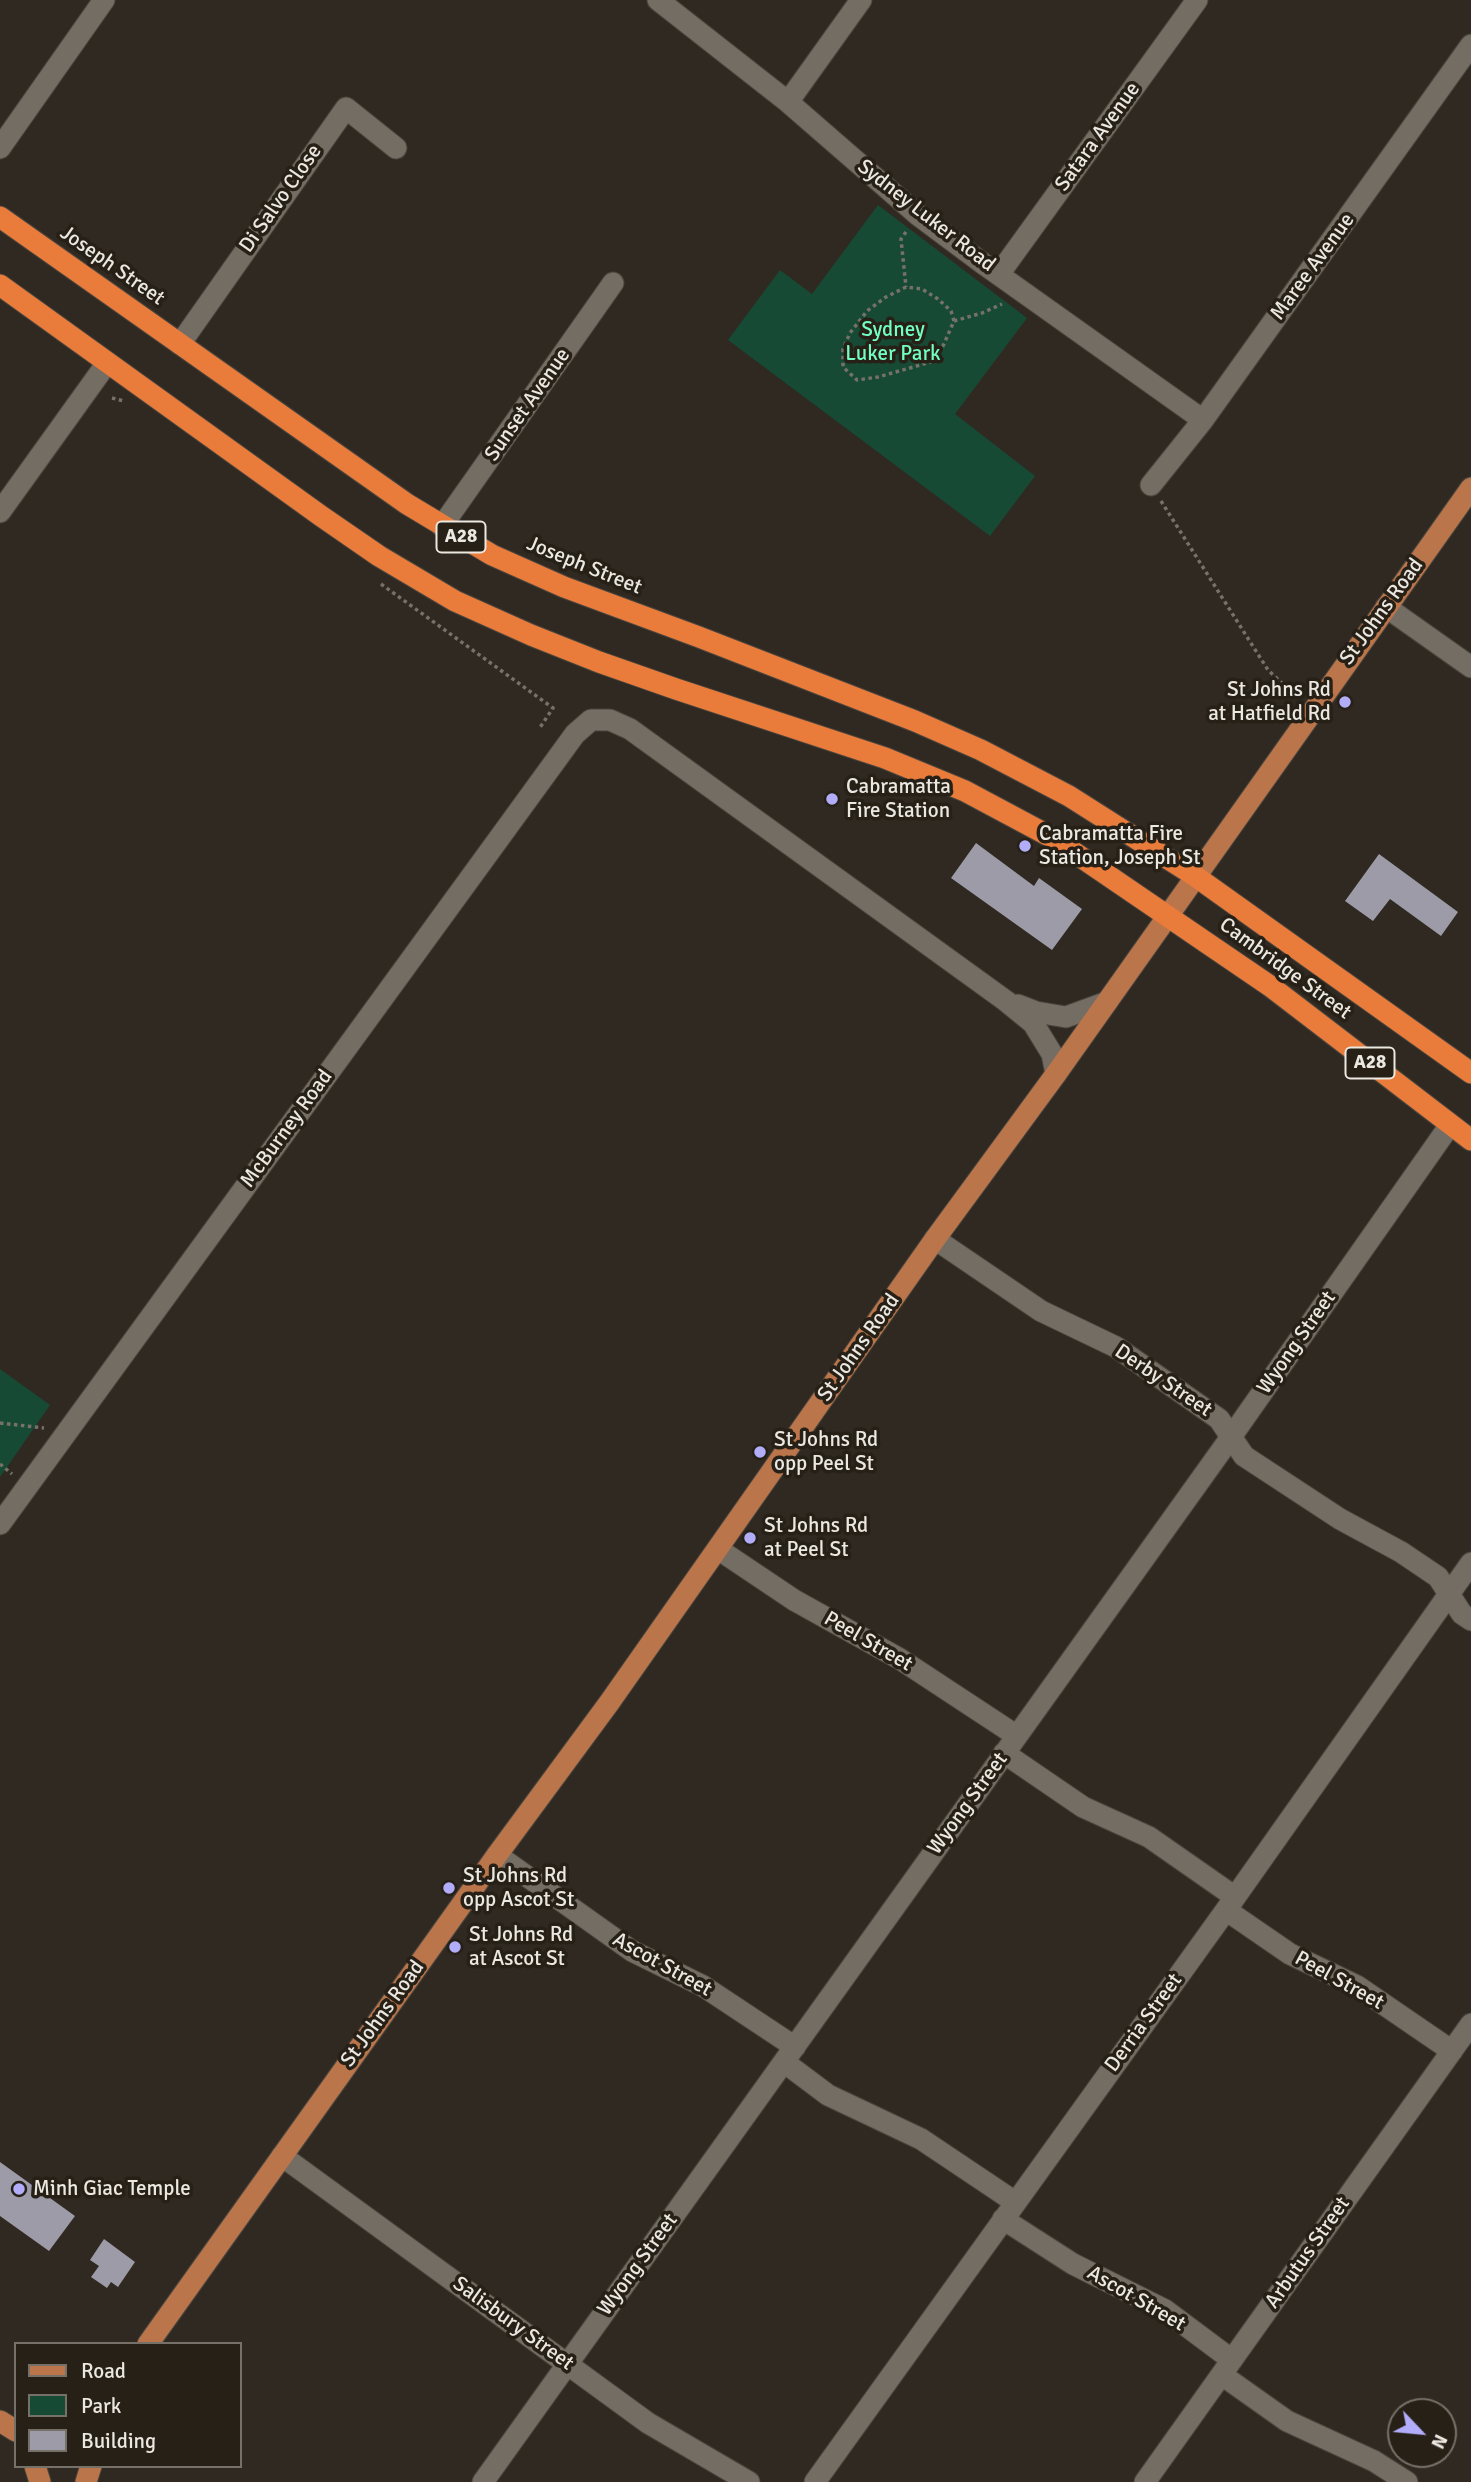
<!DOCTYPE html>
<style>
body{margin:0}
#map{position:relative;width:1471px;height:2482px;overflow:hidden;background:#2f2921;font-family:Signika,sans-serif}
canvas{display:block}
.legend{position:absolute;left:14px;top:2342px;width:228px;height:126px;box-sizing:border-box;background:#262017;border:2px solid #757068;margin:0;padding:9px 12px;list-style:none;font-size:21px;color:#ebe7e1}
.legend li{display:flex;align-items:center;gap:14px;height:35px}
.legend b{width:35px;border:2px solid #757068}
.north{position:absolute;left:1387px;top:2398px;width:70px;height:70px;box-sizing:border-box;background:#262017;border:2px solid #757068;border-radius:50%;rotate:116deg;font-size:19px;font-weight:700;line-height:28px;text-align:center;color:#ebe7e1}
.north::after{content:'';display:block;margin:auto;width:24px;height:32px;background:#b2adf9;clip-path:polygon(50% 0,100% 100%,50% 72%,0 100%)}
</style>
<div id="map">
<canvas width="1471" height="2482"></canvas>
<ul class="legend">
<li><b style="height:9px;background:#ba754b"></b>Road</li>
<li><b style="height:19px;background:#174a34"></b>Park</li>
<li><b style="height:19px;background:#9c9ba7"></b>Building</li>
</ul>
<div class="north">N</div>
</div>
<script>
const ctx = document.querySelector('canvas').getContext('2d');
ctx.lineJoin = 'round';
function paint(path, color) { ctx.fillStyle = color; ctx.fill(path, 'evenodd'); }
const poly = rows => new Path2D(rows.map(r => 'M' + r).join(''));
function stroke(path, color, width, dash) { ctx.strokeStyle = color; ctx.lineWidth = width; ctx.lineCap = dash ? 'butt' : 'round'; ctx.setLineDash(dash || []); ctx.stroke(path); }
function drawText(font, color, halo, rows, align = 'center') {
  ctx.font = font + ' Signika,sans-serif'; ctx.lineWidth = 7; ctx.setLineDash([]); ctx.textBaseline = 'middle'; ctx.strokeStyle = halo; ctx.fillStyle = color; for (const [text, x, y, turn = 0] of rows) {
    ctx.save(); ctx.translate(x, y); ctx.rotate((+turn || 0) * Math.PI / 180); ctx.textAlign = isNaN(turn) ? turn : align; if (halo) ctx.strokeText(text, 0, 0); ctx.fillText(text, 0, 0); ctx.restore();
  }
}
const green = poly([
 [878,205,1027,318,955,414,1035,476,990,536,728,340,780,270,812,294],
 [0,1369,50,1405,0,1477]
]);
const building = poly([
 [976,843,1034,886,1039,878,1082,909,1052,950,951,878],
 [1379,854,1458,912,1441,936,1390,899,1373,921,1345,901],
 [0,2162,75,2216,49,2251,0,2216],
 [104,2239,135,2262,118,2287,111,2282,107,2288,91,2277,99,2266,90,2260]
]);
const path = poly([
 [906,232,901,239,906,287],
 [954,321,951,311,938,299,922,289,906,287,886,297,867,311,850,333,843,349,843,367,857,380,878,377,931,362,943,346,954,321,982,313,1002,304],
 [112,398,124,401],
 [1161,501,1268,670,1284,685],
 [381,584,553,708,539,729],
 [0,1423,44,1428],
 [0,1464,12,1474]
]);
const minor = poly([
 [658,0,788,102,918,215,985,265,1203,420],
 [788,102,861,0],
 [0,148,104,0],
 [999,274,1197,0],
 [180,344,346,108,396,148],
 [1151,485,1203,420,1471,45],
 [0,512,107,363],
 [442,526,613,283],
 [1386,607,1471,667],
 [1018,1005,1036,1012,1066,1017,1107,1002],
 [935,1239,1041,1311,1116,1347,1219,1419,1244,1456,1340,1519,1401,1552,1438,1577,1462,1614,1471,1620],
 [0,1524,575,734,591,720,610,720,630,729,1006,1001,1033,1023,1052,1054,1056,1074],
 [718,1549,794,1600,900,1659,1017,1736],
 [1004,1753,1083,1807,1149,1837,1235,1897],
 [497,1855,632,1951,703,1986,795,2047],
 [1226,1910,1290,1954,1357,1986,1452,2051],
 [784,2062,828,2095,921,2139,1015,2202],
 [282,2156,648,2423,749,2482],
 [1003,2219,1073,2264,1165,2310,1232,2360],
 [1222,2375,1287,2421,1374,2461,1407,2482],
 [483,2482,1231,1437,1450,1125],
 [815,2482,1226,1910,1471,1563],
 [1145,2482,1471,2024]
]);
const major = poly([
 [148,2344,497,1855,609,1703,935,1239,1056,1074,1471,488],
 [0,2421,16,2431],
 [35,2466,40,2482],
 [86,2482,91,2466]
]);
const highway = poly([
 [0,217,407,504,492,555,564,587,699,637,915,721,981,750,1069,796,1195,876,1471,1073],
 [0,285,321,516,379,556,455,601,531,635,599,662,676,689,885,758,965,791,1053,838,1270,986,1471,1140]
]);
const markers = [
 [1345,702,7,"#b2adf9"],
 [832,799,7,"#b2adf9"],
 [1025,846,7,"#b2adf9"],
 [760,1452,7,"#b2adf9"],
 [750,1538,7,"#b2adf9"],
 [449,1888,7,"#b2adf9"],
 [455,1947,7,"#b2adf9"],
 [19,2189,7,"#b2adf9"]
];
const shields = [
 [461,537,49],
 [1370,1063,49]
];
const shieldNames = [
 ["A28",461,537],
 ["A28",1370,1063]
];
const streetNames = [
 ["Satara Avenue",1098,137,-54],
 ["Di Salvo Close",281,199,-55],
 ["Sydney Luker Road",926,216,38],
 ["Joseph Street",112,266,35],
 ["Maree Avenue",1313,267,-54],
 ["Sunset Avenue",528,405,-55],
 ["Joseph Street",584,566,22],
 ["St Johns Road",1382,612,-54],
 ["Cambridge Street",1285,969,36],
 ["McBurney Road",287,1129,-54],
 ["Wyong Street",1297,1343,-55],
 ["St Johns Road",859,1348,-55],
 ["Derby Street",1163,1381,34],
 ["Peel Street",868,1642,30],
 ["Wyong Street",968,1804,-54],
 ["Ascot Street",662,1965,29],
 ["Peel Street",1339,1981,29],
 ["St Johns Road",383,2014,-54],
 ["Derria Street",1144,2023,-54],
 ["Arbutus Street",1308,2253,-55],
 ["Wyong Street",638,2265,-54],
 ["Ascot Street",1136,2299,30],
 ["Salisbury Street",513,2324,36]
];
const parkNames = [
 ["Sydney",893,330],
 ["Luker Park",893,354]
];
const poiNames = [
 ["St Johns Rd",1331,690,"right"],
 ["at Hatfield Rd",1331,714,"right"],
 ["Cabramatta",846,787],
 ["Fire Station",846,811],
 ["Cabramatta Fire",1039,834],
 ["Station, Joseph St",1039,858],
 ["St Johns Rd",774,1440],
 ["opp Peel St",774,1464],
 ["St Johns Rd",764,1526],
 ["at Peel St",764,1550],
 ["St Johns Rd",463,1876],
 ["opp Ascot St",463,1900],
 ["St Johns Rd",469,1935],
 ["at Ascot St",469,1959],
 ["Minh Giac Temple",33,2189]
];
paint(green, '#174a34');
paint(building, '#9c9ba7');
stroke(minor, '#4a453e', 23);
stroke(major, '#4a453e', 23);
stroke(highway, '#4a453e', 23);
stroke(path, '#767169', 3.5, [3.5, 3.5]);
stroke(minor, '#746d63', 21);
stroke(major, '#ba754b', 21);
stroke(highway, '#e97b3b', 21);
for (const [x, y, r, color] of markers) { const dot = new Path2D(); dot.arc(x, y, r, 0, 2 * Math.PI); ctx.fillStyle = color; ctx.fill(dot); stroke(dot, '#262017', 2.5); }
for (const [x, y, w] of shields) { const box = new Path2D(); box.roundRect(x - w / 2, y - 15.5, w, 31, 5); ctx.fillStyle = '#262017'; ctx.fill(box); stroke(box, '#ebe7e1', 2); }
drawText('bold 19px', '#ebe7e1', null, shieldNames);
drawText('21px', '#ebe7e1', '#262017', streetNames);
drawText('21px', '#71fec0', '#262017', parkNames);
drawText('21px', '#ebe7e1', '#262017', poiNames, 'left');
</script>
